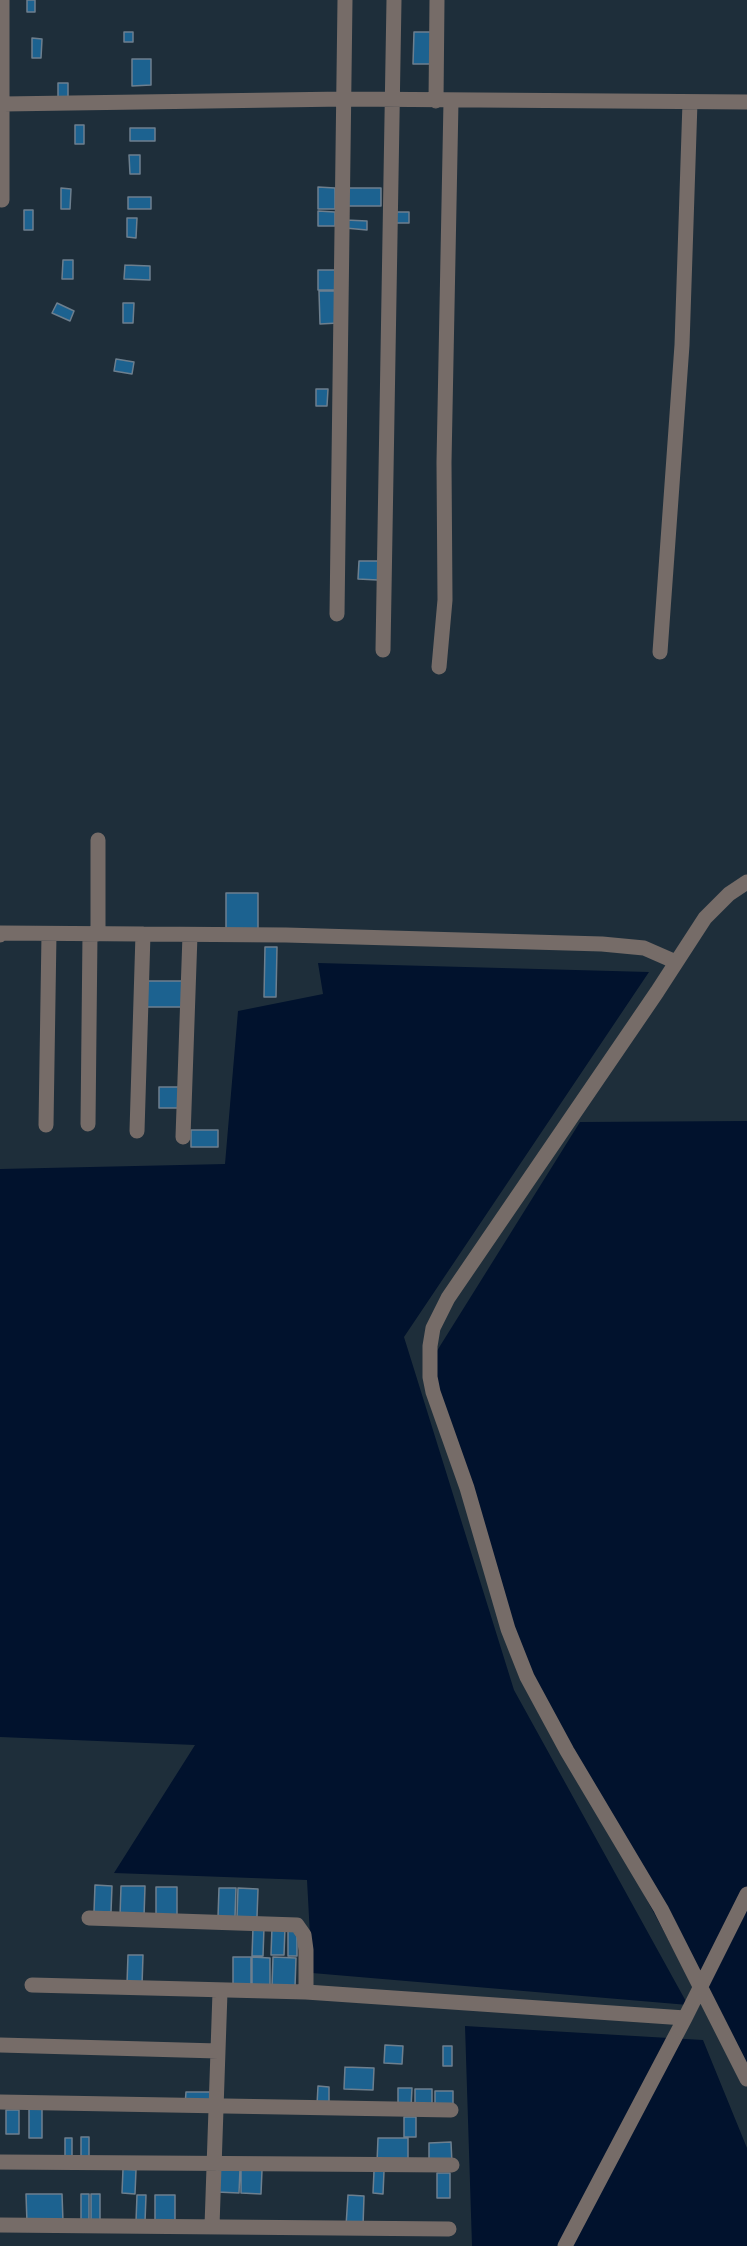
<!DOCTYPE html>
<style>
body{margin:0}
canvas{display:block;background:#1e2e3a}
</style>
<canvas width="747" height="2246"></canvas>
<script>
const ctx = document.querySelector('canvas').getContext('2d');
ctx.lineJoin = 'round';
function paint(path, color) { ctx.fillStyle = color; ctx.fill(path, 'evenodd'); }
const poly = rows => new Path2D(rows.map(r => 'M' + r).join(''));
function stroke(path, color, width, dash) { ctx.strokeStyle = color; ctx.lineWidth = width; ctx.lineCap = dash ? 'butt' : 'round'; ctx.setLineDash(dash || []); ctx.stroke(path); }
const water = poly([
 [318,963,649,972,404,1337,514,1690,688,2005,312,1973,307,1880,114,1873,195,1745,0,1737,0,1169,225,1164,238,1011,323,994],
 [747,1121,747,2086,527,1677,430,1362,580,1122],
 [465,2026,703,2040,747,2148,747,2246,472,2246]
]);
const building = poly([
 [27,0,35,0,35,12,27,12,27,0],
 [124,32,133,32,133,42,124,42,124,32],
 [414,32,432,32,431,64,413,64,414,32],
 [32,38,42,39,41,58,32,58,32,38],
 [132,59,151,59,151,85,132,86,132,59],
 [58,83,68,83,68,97,58,97,58,83],
 [75,125,84,125,84,144,75,144,75,125],
 [130,128,155,128,155,141,130,141,130,128],
 [129,155,140,155,140,174,130,174,129,155],
 [318,187,335,188,335,209,318,209,318,187],
 [61,188,71,189,70,209,61,209,61,188],
 [346,188,381,188,381,206,346,206,346,188],
 [128,197,151,197,151,209,128,209,128,197],
 [24,210,33,210,33,230,24,230,24,210],
 [318,211,335,212,335,226,318,226,318,211],
 [392,212,409,212,409,223,391,223,392,212],
 [127,218,137,218,136,238,127,237,127,218],
 [346,220,367,221,367,230,345,228,346,220],
 [63,260,73,260,73,279,62,279,63,260],
 [125,265,150,266,150,280,124,279,125,265],
 [318,270,337,270,337,290,318,290,318,270],
 [319,291,337,291,338,323,320,324,319,291],
 [57,303,74,311,70,321,52,313,57,303],
 [123,303,134,303,133,323,123,323,123,303],
 [116,359,134,362,132,374,114,371,116,359],
 [316,389,328,389,327,406,316,406,316,389],
 [359,561,378,561,378,580,358,579,359,561],
 [226,893,258,893,258,930,226,930,226,893],
 [265,947,277,947,276,997,264,997,265,947],
 [147,981,185,981,185,1007,147,1007,147,981],
 [159,1087,179,1087,179,1108,159,1108,159,1087],
 [191,1130,218,1130,218,1147,191,1147,191,1130],
 [95,1885,112,1886,111,1912,94,1912,95,1885],
 [121,1886,145,1886,144,1917,120,1916,121,1886],
 [156,1887,177,1887,177,1916,156,1916,156,1887],
 [219,1888,236,1888,235,1917,218,1917,219,1888],
 [238,1888,258,1889,257,1917,237,1917,238,1888],
 [253,1927,264,1927,263,1956,252,1956,253,1927],
 [272,1927,285,1927,284,1955,271,1955,272,1927],
 [288,1928,297,1928,297,1956,288,1956,288,1928],
 [128,1955,143,1955,142,1985,127,1984,128,1955],
 [233,1957,251,1957,251,1986,233,1986,233,1957],
 [252,1957,270,1958,270,1986,252,1985,252,1957],
 [273,1957,296,1958,295,1987,272,1986,273,1957],
 [385,2045,403,2046,402,2064,384,2063,385,2045],
 [443,2046,452,2046,452,2066,443,2066,443,2046],
 [345,2067,374,2068,373,2090,344,2089,345,2067],
 [318,2086,329,2087,329,2105,317,2105,318,2086],
 [398,2088,412,2088,411,2108,398,2107,398,2088],
 [415,2089,432,2089,432,2108,415,2107,415,2089],
 [435,2091,453,2091,453,2108,435,2108,435,2091],
 [186,2092,210,2092,210,2105,185,2105,186,2092],
 [29,2109,42,2109,42,2138,29,2138,29,2109],
 [6,2110,19,2110,19,2134,6,2134,6,2110],
 [404,2117,416,2117,416,2137,404,2137,404,2117],
 [81,2137,89,2137,89,2162,81,2162,81,2137],
 [65,2138,72,2138,72,2162,65,2162,65,2138],
 [378,2138,408,2138,408,2164,377,2163,378,2138],
 [451,2142,452,2164,429,2165,429,2143,451,2142],
 [123,2169,136,2170,135,2194,122,2193,123,2169],
 [217,2169,240,2169,239,2193,217,2192,217,2169],
 [241,2170,262,2170,261,2194,241,2193,241,2170],
 [374,2171,384,2171,383,2194,373,2193,374,2171],
 [437,2173,450,2173,450,2198,437,2198,437,2173],
 [26,2194,62,2194,63,2222,27,2223,26,2194],
 [81,2194,89,2194,89,2223,81,2223,81,2194],
 [91,2194,100,2194,100,2223,91,2223,91,2194],
 [137,2195,146,2195,145,2222,136,2222,137,2195],
 [155,2195,175,2195,175,2222,155,2222,155,2195],
 [348,2195,364,2196,363,2226,346,2226,348,2195]
]);
const minor = poly([
 [436,101,437,0],
 [3,104,345,99,747,102],
 [2,200,2,0],
 [337,614,345,0],
 [383,650,394,0],
 [660,652,682,345,690,102],
 [439,667,445,600,444,462,451,101],
 [747,882,729,894,705,918,657,992,448,1298,433,1328,430,1346,430,1377,433,1392,467,1488,508,1629,527,1677,567,1751,661,1909,747,2079],
 [98,934,98,840],
 [0,935,0,933,286,935,602,944,644,948,676,962],
 [88,1124,90,934],
 [46,1125,49,934],
 [137,1131,143,934],
 [183,1137,190,935],
 [89,1918,297,1925,304,1935,306,1950,306,1992],
 [32,1985,306,1992,685,2018],
 [0,2045,218,2051],
 [0,2102,451,2110],
 [0,2162,452,2165],
 [0,2225,449,2229],
 [212,2226,220,1992],
 [565,2246,685,2018,747,1894]
]);
paint(water, '#01122d');
paint(building, '#1c6290');
stroke(building, '#6d7f8e', 1.5);
stroke(minor, '#766c68', 15);
</script>
